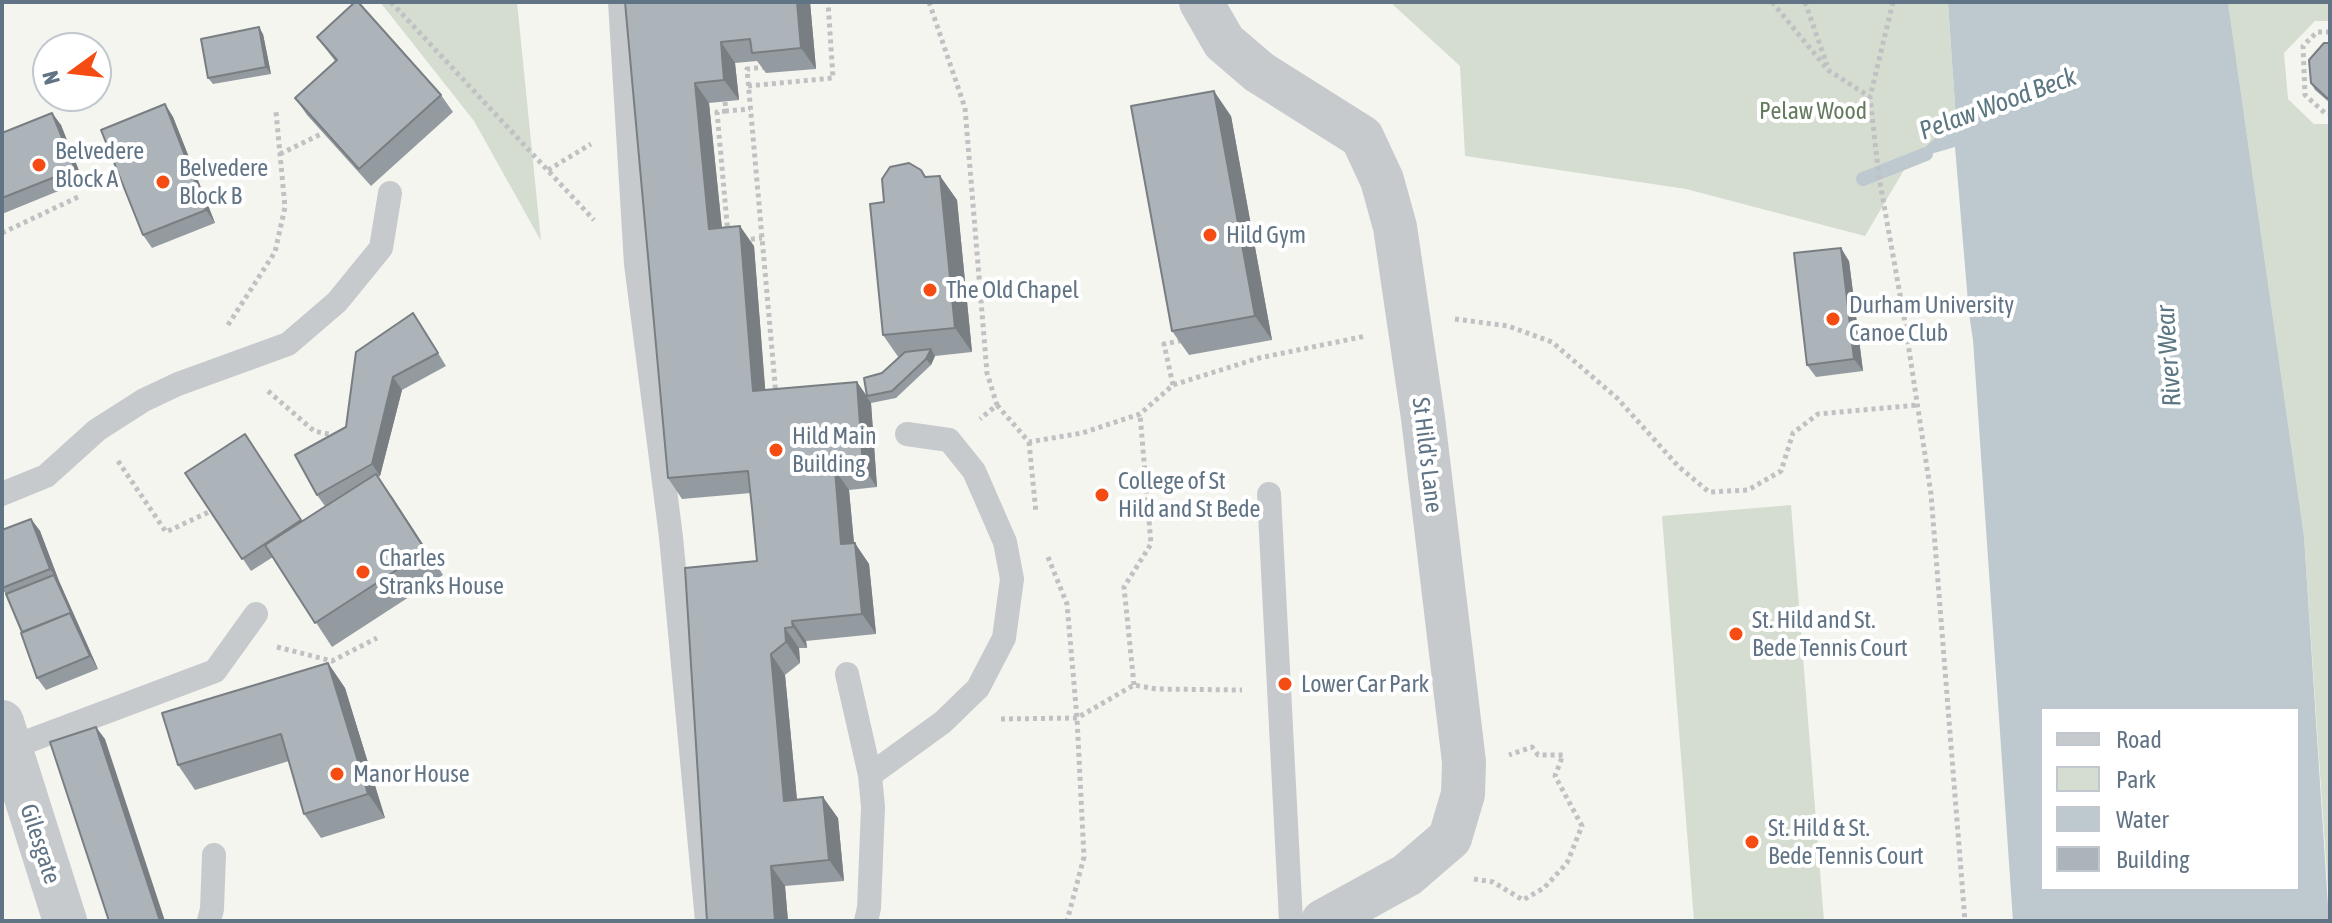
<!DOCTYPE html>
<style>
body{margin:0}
#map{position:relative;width:2332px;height:923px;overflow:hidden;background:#f5f5f0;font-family:"Asap Condensed",sans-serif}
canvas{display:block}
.frame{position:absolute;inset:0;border:4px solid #617485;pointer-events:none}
.legend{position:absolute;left:2040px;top:707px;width:260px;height:184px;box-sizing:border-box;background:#fff;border:2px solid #c0c7ce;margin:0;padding:10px 14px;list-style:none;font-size:24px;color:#617485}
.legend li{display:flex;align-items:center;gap:16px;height:40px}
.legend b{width:40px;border:2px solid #c0c7ce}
.north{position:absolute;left:32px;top:32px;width:80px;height:80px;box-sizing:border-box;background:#fff;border:2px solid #c0c7ce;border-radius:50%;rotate:255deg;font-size:22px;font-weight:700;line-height:32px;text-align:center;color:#617485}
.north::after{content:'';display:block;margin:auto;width:28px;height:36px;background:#f44c12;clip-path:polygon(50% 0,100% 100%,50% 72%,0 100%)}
</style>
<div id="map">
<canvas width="2332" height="923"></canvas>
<div class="frame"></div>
<ul class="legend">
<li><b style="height:10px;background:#c7cacd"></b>Road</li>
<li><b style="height:22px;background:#d5ddd1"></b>Park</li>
<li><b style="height:22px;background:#bdc9ce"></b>Water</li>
<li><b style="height:22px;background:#acb4ba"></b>Building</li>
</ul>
<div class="north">N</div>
</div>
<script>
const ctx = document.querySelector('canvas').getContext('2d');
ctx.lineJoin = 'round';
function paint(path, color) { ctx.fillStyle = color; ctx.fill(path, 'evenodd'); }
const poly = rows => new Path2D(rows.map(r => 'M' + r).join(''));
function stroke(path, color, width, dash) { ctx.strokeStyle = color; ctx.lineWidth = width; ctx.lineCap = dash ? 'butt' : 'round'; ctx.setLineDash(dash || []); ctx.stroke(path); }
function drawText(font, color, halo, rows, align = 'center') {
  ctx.font = font + ' "Asap Condensed",sans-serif'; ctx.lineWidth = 8; ctx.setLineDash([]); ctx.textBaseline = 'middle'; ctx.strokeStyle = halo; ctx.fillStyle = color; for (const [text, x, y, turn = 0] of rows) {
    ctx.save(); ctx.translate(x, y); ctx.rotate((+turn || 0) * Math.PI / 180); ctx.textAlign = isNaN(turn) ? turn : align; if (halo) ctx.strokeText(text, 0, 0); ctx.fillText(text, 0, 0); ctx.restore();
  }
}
const green = poly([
 [380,2,517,2,541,241,474,121],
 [1390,2,1948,2,1956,120,1910,160,1865,236,1686,189,1465,156,1460,66],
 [2228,2,2330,2,2330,21,2315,21,2284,53,2288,99,2314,124,2330,124,2330,921,2304,536],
 [1791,505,1824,921,1694,921,1662,516]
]);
const water = poly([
 [1948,2,2228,2,2304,536,2329,921,2013,921,1973,340,1969,314,1955,147,1910,160,1956,120],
 [2042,709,2298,709,2298,889,2042,889]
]);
const stream = poly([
 [1863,179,1926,154]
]);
const path = poly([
 [391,2,594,220],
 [929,2,965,108,987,373,997,405,980,419],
 [1772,2,1828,70,1870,97],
 [1805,2,1827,65],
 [1893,2,1870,97,1879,177,1904,317,1931,494,1965,921],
 [2330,32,2317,32,2303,46,2305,95,2326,114,2330,114],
 [766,67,747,69,776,395],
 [748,86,833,78,828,2],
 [725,102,726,111,750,109],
 [726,111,717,112,728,234],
 [280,154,323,133],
 [548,170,591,144],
 [2,233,78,197],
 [743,240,762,238],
 [1455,319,1508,326,1552,342,1617,398,1678,466,1709,492,1748,490,1781,471,1793,433,1818,414,1918,405],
 [228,325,275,252,285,207,276,112],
 [1173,385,1164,344,1185,340],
 [268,391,314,431,338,436],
 [997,405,1029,442,1082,433,1140,414,1173,385,1259,358,1366,336],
 [1029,442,1036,513],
 [118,461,166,532,211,511],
 [1048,557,1067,604,1077,718,1084,857,1067,921],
 [277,647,332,661,377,638],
 [1134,685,1124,587,1151,544,1140,414],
 [1001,719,1077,718,1134,685,1156,689,1242,690],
 [1474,879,1493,882,1523,900,1544,888,1567,863,1582,826,1555,776,1563,755,1538,755,1532,747,1509,755]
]);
const lane = poly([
 [620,2,636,264,671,537,707,921],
 [2,494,46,476,97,430,144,400,178,384,288,344,337,302,381,248,390,193],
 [1269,494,1291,921],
 [847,674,870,775,873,807,869,908,866,921],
 [10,748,215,671,256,614],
 [870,775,943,722,978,688,1004,638,1012,579,1005,542,974,471,949,440,907,434],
 [209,921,212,909,214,855]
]);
const street = poly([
 [1201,2,1224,42,1259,72,1362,137,1382,180,1395,227,1423,418,1464,762,1463,794,1450,838,1407,875,1323,921],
 [2,722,65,921]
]);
const wall = poly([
 [625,2,810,2,816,69,766,73,757,61,735,63,739,100,709,103,722,228,754,246,765,390,857,382,867,396,882,373,899,358,883,335,884,202,921,170,926,177,940,176,957,200,972,352,935,356,931,365,896,398,871,403,877,487,849,490,854,543,869,564,876,634,806,641,807,648,799,648,800,663,785,675,797,800,838,818,844,881,785,886,788,921,707,921,757,561,751,493,682,499,668,478],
 [263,34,271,74,213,84,208,78],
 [317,37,441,95,453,112,371,186,307,115,295,98,335,61],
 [2330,43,2330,103,2315,90,2311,83],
 [165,104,173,117,215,223,152,248,143,235],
 [52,113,61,125,83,181,2,214,2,133],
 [1231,116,1272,340,1189,355,1172,331],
 [1849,261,1863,371,1816,377,1807,365],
 [421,325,446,366,402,390,380,476,378,477,443,575,332,647,273,557,251,571,185,473,245,434,302,521,325,506,317,495,346,427],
 [31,519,40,531,59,581,98,669,46,690,37,678,22,632,6,594,2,589,2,530],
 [328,663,345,688,385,818,321,838,304,814,289,761,195,790,178,765]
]);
const shadedWall = poly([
 [797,2,810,2,816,69,801,48],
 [259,27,263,34,271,74,266,67],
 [721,42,735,63,739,100,724,80],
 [695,83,709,103,724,249,709,229],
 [1214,91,1231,116,1272,340,1255,316],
 [165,104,173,117,215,223,206,210],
 [52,113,61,125,83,181,75,169],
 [940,176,957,200,972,352,955,328],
 [740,226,754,246,767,412,753,391],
 [1841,248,1849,261,1863,371,1854,359],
 [931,349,935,356,931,365,926,359],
 [393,377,402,390,380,476,372,464],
 [857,382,871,403,877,487,863,467],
 [835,470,849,490,856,565,841,544],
 [376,474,393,498,443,575,426,551],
 [31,519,40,531,59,581,50,569],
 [855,543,869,564,876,634,862,614],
 [54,575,59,581,98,669,90,656,70,613],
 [792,621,806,641,807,648,793,627],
 [785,628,799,648,800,663,786,642],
 [771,654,785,675,799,821,784,801],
 [328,663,345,688,385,818,368,794],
 [96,727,105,739,165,921,160,921],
 [823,797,838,818,844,881,829,860],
 [771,866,785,886,788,921,775,921]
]);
const building = poly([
 [355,2,358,2,441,95,359,169,295,98,337,60,317,37,355,2],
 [625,2,797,2,801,48,752,53,750,39,721,42,724,80,695,83,709,229,740,226,753,391,857,382,863,467,835,470,841,544,855,543,862,614,792,621,793,627,785,628,786,642,771,654,784,801,823,797,829,860,771,866,775,921,707,921,685,568,757,561,752,508,748,471,668,478,625,2],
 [259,27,266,67,208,78,201,39,259,27],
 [2324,43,2330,43,2330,98,2327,98,2311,83,2309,60,2324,43],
 [1214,91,1255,316,1172,331,1131,106,1214,91],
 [165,104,206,210,143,235,101,130,165,104],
 [52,113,75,169,2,198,2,133,52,113],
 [909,163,921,170,925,177,940,176,955,328,883,335,870,204,884,202,882,179,890,167,909,163],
 [1841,248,1854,359,1807,365,1794,253,1841,248],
 [413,313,438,353,393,377,372,464,317,495,295,455,346,427,356,352,413,313],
 [931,349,926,359,892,391,867,396,864,378,882,373,905,352,931,349],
 [245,434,301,520,242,559,185,473,245,434],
 [376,474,426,551,315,623,265,545,376,474],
 [31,519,50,569,2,588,2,530,31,519],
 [54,575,74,619,70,613,22,632,6,594,54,575],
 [70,613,90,656,37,678,21,633,70,613],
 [328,663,368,794,304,814,281,734,178,765,162,713,328,663],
 [96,727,160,921,109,921,50,742,96,727]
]);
const markers = [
 [39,165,8,"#f44c12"],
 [163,182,8,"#f44c12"],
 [1210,235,8,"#f44c12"],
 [930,290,8,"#f44c12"],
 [1833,319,8,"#f44c12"],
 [776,450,8,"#f44c12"],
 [1102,495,8,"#f44c12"],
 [363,572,8,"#f44c12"],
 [1736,634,8,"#f44c12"],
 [1285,684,8,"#f44c12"],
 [337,774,8,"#f44c12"],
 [1752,842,8,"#f44c12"]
];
const parkNames = [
 ["Pelaw Wood",1813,111]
];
const poiNames = [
 ["Belvedere",55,151],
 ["Block A",55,179],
 ["Belvedere",179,168],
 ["Block B",179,196],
 ["Hild Gym",1226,235],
 ["The Old Chapel",946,290],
 ["Durham University",1849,305],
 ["Canoe Club",1849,333],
 ["Hild Main",792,436],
 ["Building",792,464],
 ["College of St",1118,481],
 ["Hild and St Bede",1118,509],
 ["Charles",379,558],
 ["Stranks House",379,586],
 ["St. Hild and St.",1752,620],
 ["Bede Tennis Court",1752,648],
 ["Lower Car Park",1301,684],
 ["Manor House",353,774],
 ["St. Hild & St.",1768,828],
 ["Bede Tennis Court",1768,856]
];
const streetNames = [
 ["St Hild's Lane",1427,455,83],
 ["Gilesgate",40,844,72]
];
const waterNames = [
 ["Pelaw Wood Beck",1998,104,-20],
 ["River Wear",2169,356,-94]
];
paint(green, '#d5ddd1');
paint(water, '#bdc9ce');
stroke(stream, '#bdc9ce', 14);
stroke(path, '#c0c1c3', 5, [4, 4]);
stroke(lane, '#c7cacd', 24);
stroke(street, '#c7cacd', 44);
paint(wall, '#949ba0');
paint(shadedWall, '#787e82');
paint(building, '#acb4ba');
stroke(building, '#787e82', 2);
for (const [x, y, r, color] of markers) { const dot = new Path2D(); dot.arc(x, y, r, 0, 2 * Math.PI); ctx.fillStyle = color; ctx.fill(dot); stroke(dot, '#fff', 3); }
drawText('24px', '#657b60', '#fff', parkNames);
drawText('24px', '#617485', '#fff', poiNames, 'left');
drawText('24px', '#617485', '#fff', streetNames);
drawText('italic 26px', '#5c7782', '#fff', waterNames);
</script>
